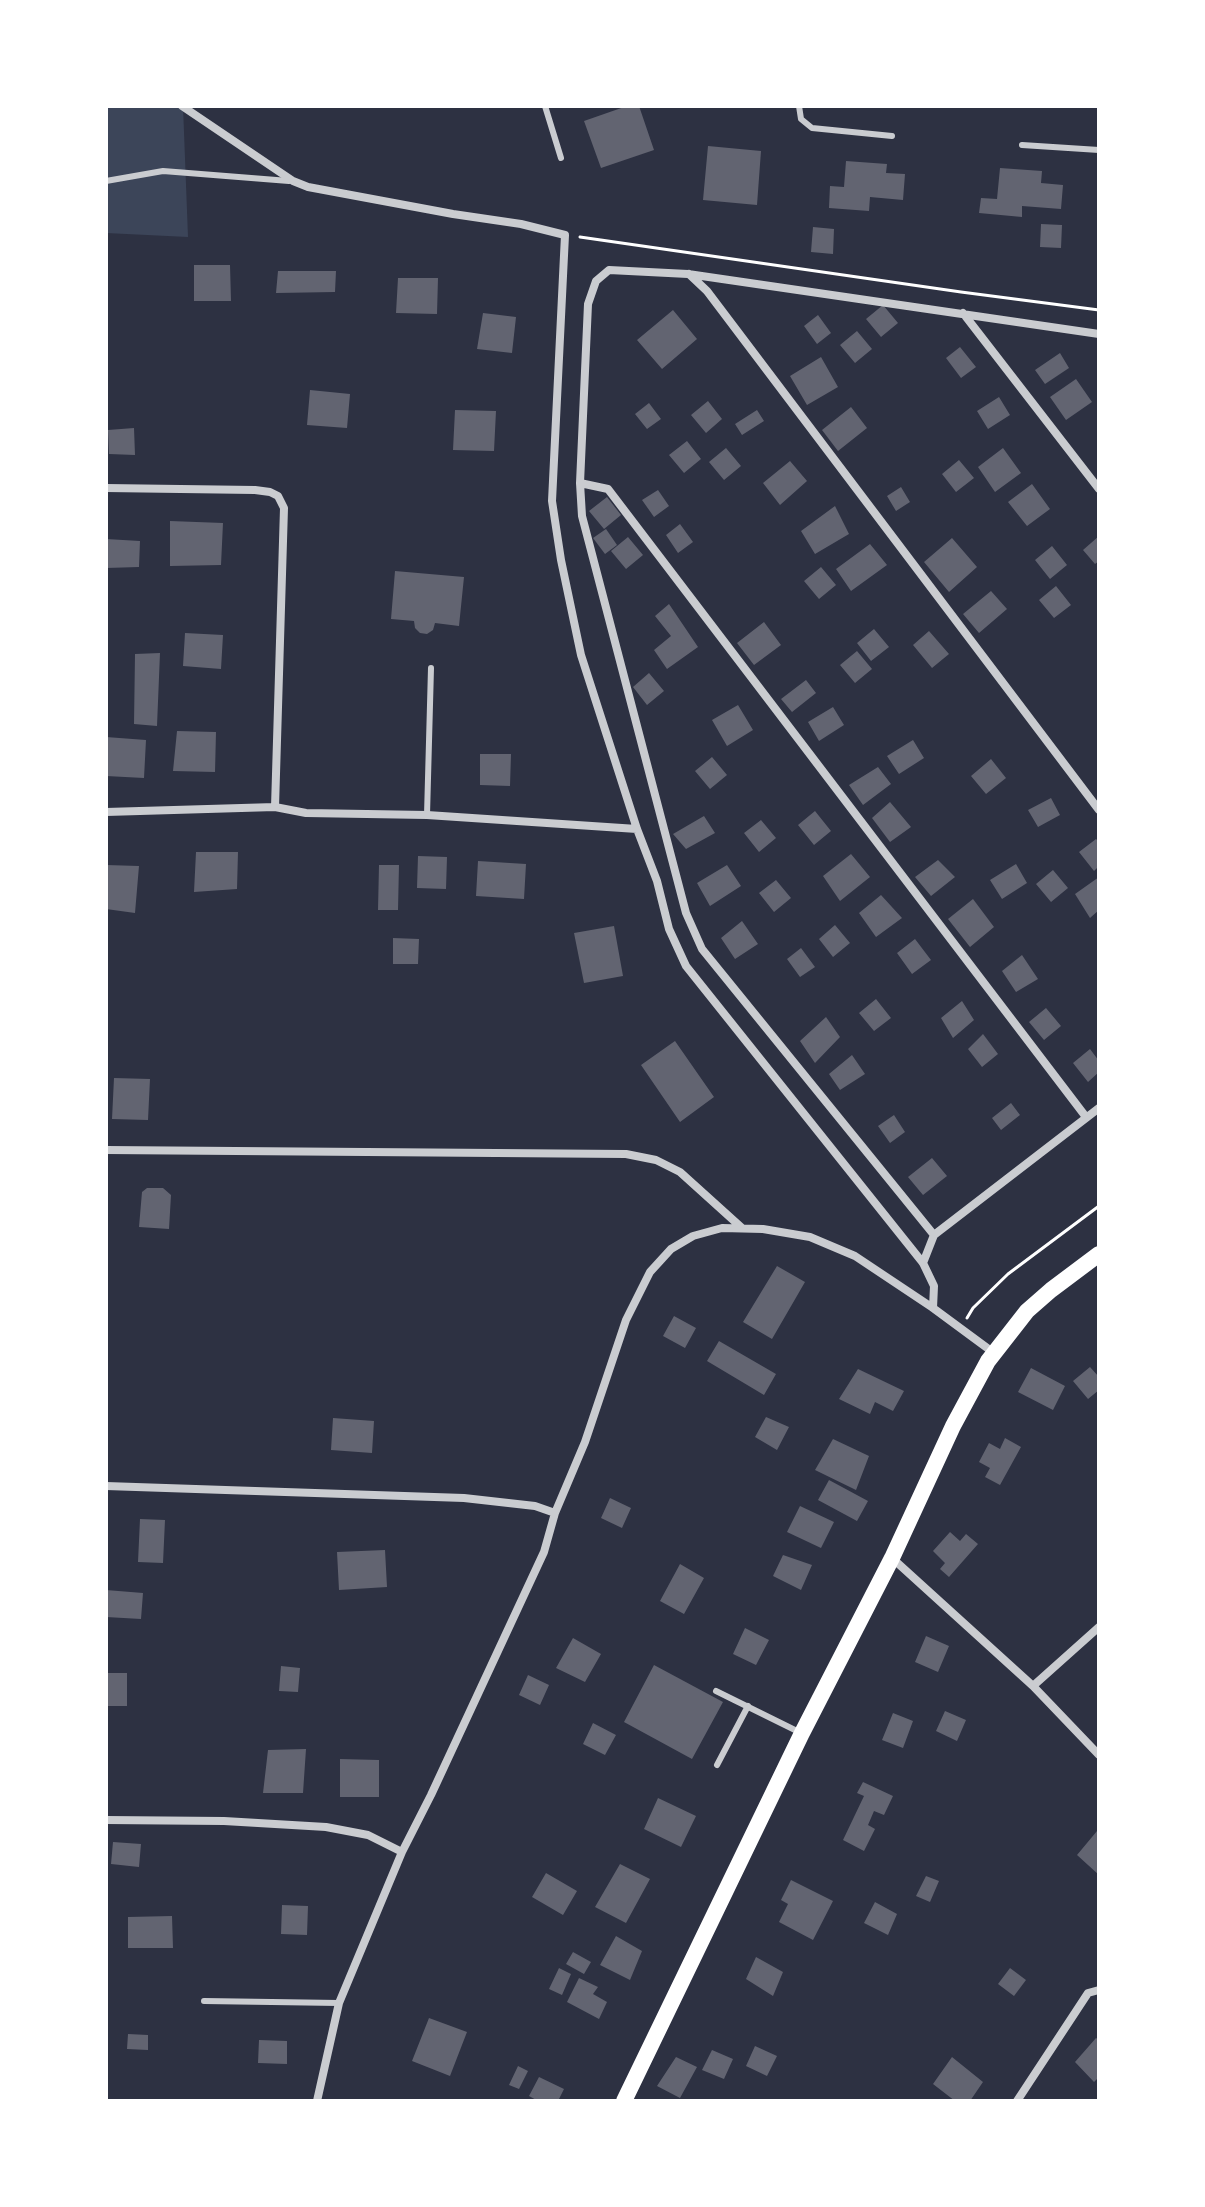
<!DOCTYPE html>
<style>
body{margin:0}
#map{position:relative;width:1205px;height:2207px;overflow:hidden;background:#2d3142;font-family:"IBM Plex Serif",serif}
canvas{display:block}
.frame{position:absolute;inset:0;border:108px solid #fff;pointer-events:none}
</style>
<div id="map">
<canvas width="1205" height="2207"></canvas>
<div class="frame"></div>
</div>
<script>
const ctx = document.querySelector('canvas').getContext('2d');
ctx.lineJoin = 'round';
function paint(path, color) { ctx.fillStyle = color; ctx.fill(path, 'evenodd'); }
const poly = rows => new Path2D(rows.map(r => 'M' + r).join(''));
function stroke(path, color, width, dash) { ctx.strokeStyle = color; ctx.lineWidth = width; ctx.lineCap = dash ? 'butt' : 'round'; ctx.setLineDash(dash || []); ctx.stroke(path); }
const green = poly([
 [106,106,183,106,188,237,106,233]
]);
const building = poly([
 [627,106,639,106,654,150,601,168,584,121],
 [708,146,761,151,757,205,703,200],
 [846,161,887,164,886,173,905,174,903,200,870,197,869,211,829,208,830,186,844,187],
 [1000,168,1042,171,1041,183,1063,185,1061,209,1022,206,1022,217,979,213,981,198,997,199],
 [1041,224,1062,225,1061,248,1040,247],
 [813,227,834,229,833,254,811,252],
 [194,265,230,265,231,301,194,301],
 [278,271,336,271,335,292,276,293],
 [398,278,438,278,437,314,396,313],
 [883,305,898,323,881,337,866,319],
 [673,310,697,339,662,369,637,340],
 [483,313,516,317,512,353,477,349],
 [818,315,831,333,817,344,804,326],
 [857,331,872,349,855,363,840,345],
 [960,347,976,367,961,378,946,358],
 [1060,353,1069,368,1045,384,1035,370],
 [821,357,838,387,807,405,790,376],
 [1076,379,1092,402,1066,420,1050,397],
 [310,390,350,394,347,428,307,425],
 [999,397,1010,415,988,429,977,411],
 [708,401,722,419,706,433,691,415],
 [649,403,661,419,647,429,635,414],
 [851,407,867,428,838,451,822,430],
 [455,410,496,411,494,451,453,450],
 [757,410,764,421,742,435,735,424],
 [134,428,135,455,109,454,108,430],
 [687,441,701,459,684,473,669,455],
 [726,448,741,466,724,480,709,462],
 [1003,448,1021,473,995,492,978,467],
 [959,460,974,478,956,492,942,474],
 [790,461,807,481,780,505,763,483],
 [1032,484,1050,509,1027,526,1008,502],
 [901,487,910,502,896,511,887,496],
 [658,490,669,506,654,517,642,500],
 [607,497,621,515,604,529,589,511],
 [835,506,849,534,815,554,801,531],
 [170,521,223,523,221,565,170,566],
 [680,524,693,542,678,553,666,535],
 [606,529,617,545,605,554,593,538],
 [1099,536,1099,561,1095,564,1083,550],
 [628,537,643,555,626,569,611,551],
 [952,538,977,567,949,592,924,562],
 [106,539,140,541,139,567,106,568],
 [870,544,887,565,851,591,836,569],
 [1052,546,1067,565,1050,579,1035,560],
 [821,567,836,585,819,599,804,581],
 [395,571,464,577,459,626,435,623,433,630,427,634,420,633,415,628,414,621,391,619],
 [1056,586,1071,605,1054,618,1039,600],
 [991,591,1007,609,979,633,963,614],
 [669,604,698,647,667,669,654,650,671,636,655,616],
 [764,622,781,645,754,665,737,643],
 [874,629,889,647,871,661,857,643],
 [929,631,949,654,932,668,913,645],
 [185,633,223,635,221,669,183,666],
 [857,651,872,669,855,683,840,665],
 [160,653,157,726,134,724,135,654],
 [649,673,664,691,647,705,633,687],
 [806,680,816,693,792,712,781,699],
 [738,705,753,730,727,746,712,720],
 [833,707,844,725,819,741,808,722],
 [177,731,216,732,215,772,173,771],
 [106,737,146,740,144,778,106,776],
 [913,740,924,758,899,774,887,756],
 [480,754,511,754,510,786,480,785],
 [712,757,727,775,710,789,695,771],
 [991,759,1006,778,986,794,971,776],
 [878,767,891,784,863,805,849,785],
 [1051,798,1060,815,1038,827,1028,810],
 [890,802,911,827,890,842,872,818],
 [815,811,831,831,814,845,798,825],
 [704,816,715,833,686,849,673,834],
 [761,820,776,838,759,852,744,833],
 [1096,839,1099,842,1099,866,1094,871,1079,852],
 [196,852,238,852,237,889,194,892],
 [851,854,870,877,840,901,823,876],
 [418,856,447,857,446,889,417,888],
 [938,860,955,877,931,896,915,877],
 [478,861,526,864,524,899,476,896],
 [1016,864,1027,883,1002,899,990,880],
 [106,865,139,866,135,913,106,909],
 [379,865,399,865,398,910,378,910],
 [727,865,741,886,710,906,697,883],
 [1053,870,1068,888,1051,902,1036,884],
 [1099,877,1099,910,1090,918,1075,894],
 [776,880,791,898,774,912,759,893],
 [881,895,902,918,876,937,859,913],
 [973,899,994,927,970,947,948,919],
 [742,921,758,944,735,959,721,938],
 [835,925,850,943,833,957,819,939],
 [614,926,623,976,584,983,574,933],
 [393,938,419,939,418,964,393,964],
 [915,939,931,960,912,974,897,953],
 [801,948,815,967,800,977,787,959],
 [1022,955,1038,979,1016,992,1002,971],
 [876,999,891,1018,874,1031,859,1013],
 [962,1001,974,1020,953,1038,941,1018],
 [1046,1008,1061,1026,1044,1040,1029,1022],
 [826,1017,840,1037,815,1063,800,1041],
 [983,1034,998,1054,982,1067,968,1049],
 [675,1041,714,1097,680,1122,641,1065],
 [1090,1049,1099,1061,1099,1072,1088,1082,1073,1063],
 [852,1055,865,1074,840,1090,829,1074],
 [114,1078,150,1079,148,1120,112,1119],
 [1011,1103,1020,1115,1001,1130,992,1118],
 [894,1115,905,1132,890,1143,878,1126],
 [932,1158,947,1176,923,1195,908,1177],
 [147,1188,163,1188,171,1195,169,1229,139,1227,142,1192],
 [777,1266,805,1282,772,1339,743,1322],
 [674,1316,696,1328,685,1348,663,1336],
 [719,1341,776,1374,764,1395,707,1361],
 [1090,1367,1099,1377,1099,1390,1088,1399,1073,1381],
 [1031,1368,1065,1386,1053,1410,1018,1392],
 [858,1369,904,1391,893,1411,875,1402,870,1414,839,1399],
 [766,1417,789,1427,777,1450,755,1437],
 [333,1418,374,1421,372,1453,331,1450],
 [1005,1438,1021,1447,1000,1485,985,1477,990,1468,979,1462,989,1443,1000,1449],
 [833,1439,869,1456,856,1490,815,1470],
 [829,1480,868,1501,857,1521,818,1500],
 [610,1498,631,1508,622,1528,601,1518],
 [800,1506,834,1522,821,1548,787,1532],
 [140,1519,165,1520,163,1563,138,1562],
 [950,1532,960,1541,966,1534,978,1544,949,1577,940,1569,945,1563,933,1551],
 [385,1550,387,1587,339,1590,337,1552],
 [783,1555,812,1565,801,1590,773,1576],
 [680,1564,704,1578,684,1614,660,1601],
 [106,1590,143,1593,141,1619,106,1617],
 [745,1628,769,1640,756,1665,733,1654],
 [926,1636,949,1646,938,1672,915,1662],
 [573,1638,601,1654,585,1682,556,1668],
 [654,1665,723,1702,692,1759,624,1722],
 [281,1666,300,1668,298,1692,279,1691],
 [106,1673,127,1673,127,1706,106,1706],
 [528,1675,549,1685,540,1705,519,1695],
 [945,1711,966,1720,957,1741,936,1731],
 [893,1713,913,1721,903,1748,882,1740],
 [593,1723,616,1735,605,1755,583,1744],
 [306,1749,303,1793,263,1793,268,1750],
 [340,1759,379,1760,379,1797,340,1797],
 [863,1782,893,1796,884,1815,874,1811,868,1825,875,1829,864,1851,843,1840,864,1796,857,1793],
 [658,1798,696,1816,681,1847,644,1829],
 [1097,1831,1099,1833,1099,1875,1077,1855],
 [113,1842,141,1844,139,1867,111,1864],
 [620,1864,650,1879,626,1923,595,1907],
 [546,1873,577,1891,563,1915,532,1897],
 [926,1876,939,1881,930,1902,916,1896],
 [791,1880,833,1901,813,1940,779,1922,788,1904,781,1900],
 [875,1902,897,1914,888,1935,864,1923],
 [282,1905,308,1906,307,1935,281,1934],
 [172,1916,173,1948,128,1948,128,1917],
 [616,1936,642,1951,630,1980,600,1965],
 [573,1952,591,1962,584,1974,566,1964],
 [756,1957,783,1972,773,1996,746,1979],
 [559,1968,571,1974,562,1995,549,1989],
 [1010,1968,1026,1980,1014,1996,998,1984],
 [579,1978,598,1987,593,1994,607,2002,599,2019,567,2002],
 [429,2018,467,2032,450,2076,412,2061],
 [128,2034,148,2035,148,2050,127,2049],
 [1096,2038,1099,2040,1099,2077,1094,2082,1075,2062],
 [259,2040,287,2041,287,2064,258,2063],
 [755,2046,777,2056,767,2076,746,2066],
 [712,2050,733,2059,724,2079,702,2070],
 [676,2057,697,2067,680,2098,657,2086],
 [952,2057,983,2082,970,2101,955,2101,933,2084],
 [518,2066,528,2071,519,2089,509,2085],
 [539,2077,564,2089,558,2101,538,2101,529,2096]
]);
const path = poly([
 [580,237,961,292,1099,310],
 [967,1318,973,1308,1008,1274,1099,1206]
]);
const service = poly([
 [545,106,561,158],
 [799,106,801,119,812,128,892,136],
 [1022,145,1099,150],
 [106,181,163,171,289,181],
 [427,815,431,668],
 [716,1691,799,1732],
 [717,1765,748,1706],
 [204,2001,339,2003]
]);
const minor = poly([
 [182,106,293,181,308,187,453,214,521,224,565,235,552,501,561,560,581,655,637,829,657,881,669,929,686,966,923,1263,934,1286,933,1308],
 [689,274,707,291,1099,810],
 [963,313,1099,489],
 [580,483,608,489,1086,1117],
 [106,488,255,490,270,492,278,496,284,508,275,807],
 [106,812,275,807,306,813,427,815,637,829],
 [106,1150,626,1154,656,1160,680,1172,742,1228],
 [934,1235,702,949,686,913,582,516,580,483,588,304,596,281,609,270,688,274,1099,334],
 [923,1263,934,1235,1099,1108],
 [106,1486,464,1498,535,1506,555,1513],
 [892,1558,1033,1686,1099,1755],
 [1033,1686,1099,1627],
 [106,1820,224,1821,326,1827,368,1835,402,1852],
 [317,2101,339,2003,402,1852,431,1795,544,1552,555,1513,585,1442,626,1320,650,1272,671,1249,693,1236,722,1228,763,1229,810,1237,855,1256,933,1308,994,1353],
 [1017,2101,1088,1993,1099,1990]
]);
const secondary = poly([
 [624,2101,802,1733,892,1558,953,1426,988,1361,1027,1311,1051,1290,1099,1254]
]);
paint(green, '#3c4559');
paint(building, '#626471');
stroke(path, '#fff', 3);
stroke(service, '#caccd0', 6);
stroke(minor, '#caccd0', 8);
stroke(secondary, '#fff', 16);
</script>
